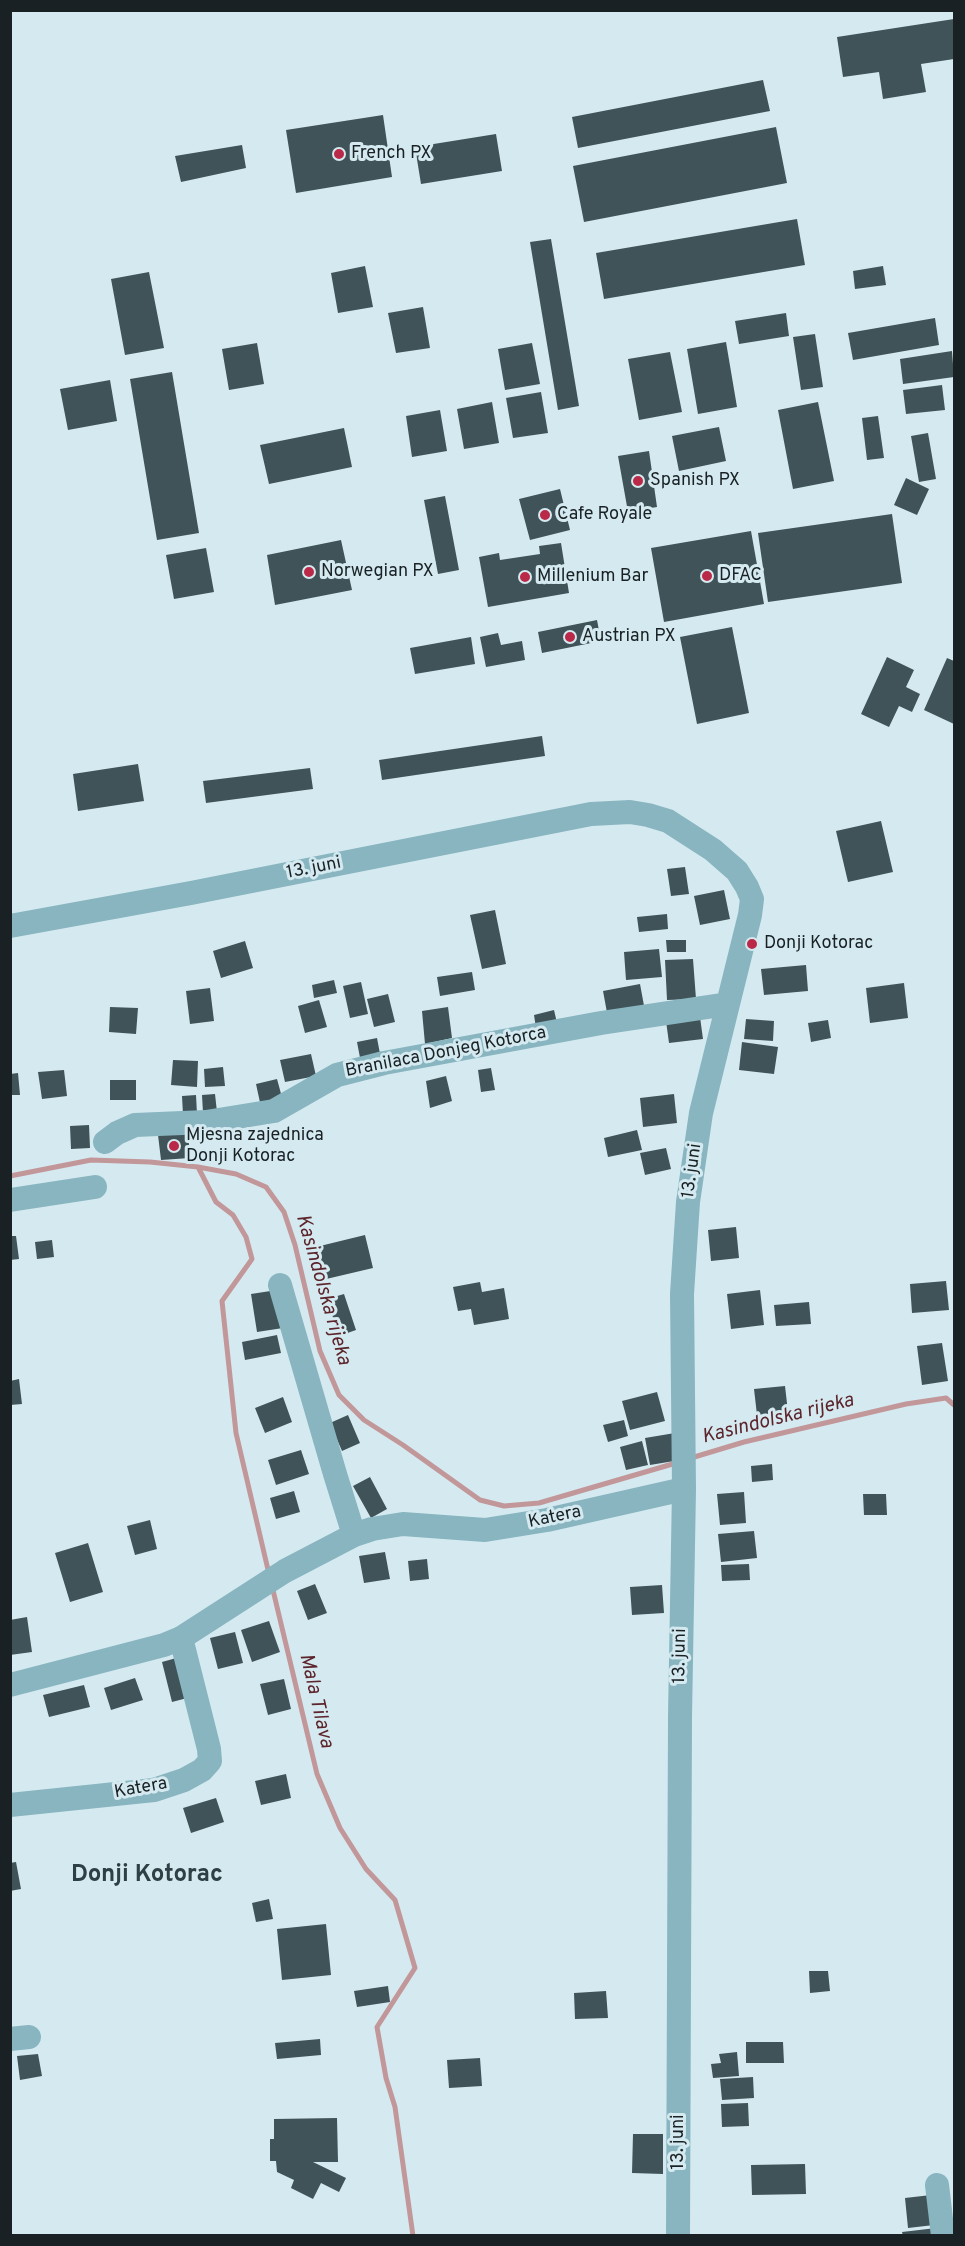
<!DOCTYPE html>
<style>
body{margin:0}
#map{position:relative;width:965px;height:2246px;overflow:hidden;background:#d5eaf0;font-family:Overpass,sans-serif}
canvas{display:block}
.frame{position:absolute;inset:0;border:12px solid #192124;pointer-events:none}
</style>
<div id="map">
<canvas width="965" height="2246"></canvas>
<div class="frame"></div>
</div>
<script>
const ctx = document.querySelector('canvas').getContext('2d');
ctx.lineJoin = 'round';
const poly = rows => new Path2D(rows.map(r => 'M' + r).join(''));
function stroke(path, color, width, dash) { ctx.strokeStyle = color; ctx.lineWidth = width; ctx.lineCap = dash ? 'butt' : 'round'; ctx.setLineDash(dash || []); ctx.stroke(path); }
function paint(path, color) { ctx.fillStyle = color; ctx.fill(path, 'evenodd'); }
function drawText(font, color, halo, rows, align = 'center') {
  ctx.font = font + ' Overpass,sans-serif'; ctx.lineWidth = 6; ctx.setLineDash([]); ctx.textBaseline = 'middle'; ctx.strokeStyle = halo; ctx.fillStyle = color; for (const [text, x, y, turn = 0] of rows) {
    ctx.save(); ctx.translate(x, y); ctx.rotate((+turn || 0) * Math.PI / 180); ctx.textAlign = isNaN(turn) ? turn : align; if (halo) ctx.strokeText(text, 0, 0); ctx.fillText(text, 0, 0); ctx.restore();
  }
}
const stream = poly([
 [198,1167,216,1202,233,1215,246,1237,252,1259,222,1301,236,1433,269,1574],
 [10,1176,91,1160,150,1162,198,1167,236,1174,266,1187,284,1212,295,1245,320,1351,339,1395,364,1420,403,1445,480,1500,504,1506,539,1503,676,1463],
 [691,1458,744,1442,906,1404,946,1398,954,1405],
 [272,1586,317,1774,340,1828,366,1869,395,1900,415,1968,377,2027,386,2078,395,2107,413,2236]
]);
const building = poly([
 [954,19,954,59,921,64,926,92,883,99,879,72,843,77,837,37],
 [763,80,770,111,578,148,572,117],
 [383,115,392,177,296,193,286,130],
 [776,127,787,183,584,222,573,166],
 [496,134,502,171,421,184,415,147],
 [242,145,246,168,181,182,175,156],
 [797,219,805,265,604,299,596,253],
 [551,239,579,406,558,410,530,242],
 [365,266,373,307,338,313,331,273],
 [883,266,886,285,855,289,853,271],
 [149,272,164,348,125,355,111,279],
 [423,307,430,348,396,353,388,313],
 [786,313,789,336,739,344,735,321],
 [935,318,939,345,853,360,848,333],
 [815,334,823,387,801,390,793,337],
 [726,342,737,407,698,414,687,349],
 [257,343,264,384,229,390,222,349],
 [532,343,540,384,505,390,498,349],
 [952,351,954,377,903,384,900,359],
 [670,352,682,412,639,420,628,359],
 [172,372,199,533,157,540,130,379],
 [110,380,117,421,68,430,60,389],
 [942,385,945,410,906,414,903,390],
 [541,392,548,433,513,438,506,398],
 [492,402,499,443,464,449,457,409],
 [818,402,834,481,793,489,778,410],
 [440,410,447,451,412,457,406,416],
 [878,416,884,458,867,460,862,418],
 [719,427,726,461,679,471,672,436],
 [344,428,352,467,269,484,260,445],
 [928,433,936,479,919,482,911,436],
 [649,451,657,507,628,512,618,456],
 [906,478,929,489,917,515,894,505],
 [560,489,570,530,530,540,519,499],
 [445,496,459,570,438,574,424,500],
 [892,514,902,583,768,602,758,533],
 [751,531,764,604,664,622,651,548],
 [341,540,352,590,275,605,267,555],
 [561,543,569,593,488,607,479,557,499,553,500,560,540,554,539,546],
 [206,548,214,592,174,599,166,555],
 [597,620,601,641,542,653,538,632],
 [732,627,749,713,697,724,680,637],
 [498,633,501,645,522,641,525,660,486,667,480,637],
 [471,637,475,664,415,674,410,648],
 [887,657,914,670,906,687,920,694,912,712,899,706,889,727,861,714],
 [947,658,954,661,954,724,924,710],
 [542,736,545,756,382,780,379,760],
 [138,764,144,801,78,811,73,774],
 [310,768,313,789,206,803,203,781],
 [881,821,893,872,848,882,836,831],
 [685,867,689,894,671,896,667,869],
 [724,890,730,919,700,925,694,896],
 [495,910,506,964,482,969,470,915],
 [667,914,668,929,639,932,637,917],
 [666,940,686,940,686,952,667,952],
 [245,941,253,968,221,978,213,951],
 [659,949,662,977,626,980,624,952],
 [693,959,696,999,667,1000,665,960],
 [806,965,808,991,764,995,761,969],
 [472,972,475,990,440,996,437,977],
 [334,980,337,993,314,998,312,985],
 [361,982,368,1014,350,1018,343,986],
 [904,983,908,1018,870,1023,866,988],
 [640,984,645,1011,608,1018,603,991],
 [210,988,214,1021,190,1024,186,991],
 [388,994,395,1022,374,1027,367,999],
 [319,1000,327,1027,305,1033,298,1006],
 [110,1007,138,1008,136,1034,109,1032],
 [448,1007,452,1038,425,1044,422,1011],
 [554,1010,557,1023,536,1028,534,1015],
 [700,1017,703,1039,669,1043,666,1021],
 [746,1019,774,1021,773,1041,744,1039],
 [828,1020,831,1038,811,1042,808,1023],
 [377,1038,381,1059,361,1063,357,1042],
 [742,1042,778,1047,774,1074,739,1070],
 [311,1054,316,1076,285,1082,280,1060],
 [173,1060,198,1061,197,1087,171,1085],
 [223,1067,225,1086,205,1087,204,1069],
 [491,1068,495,1090,481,1092,478,1070],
 [64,1070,67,1096,42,1099,38,1072],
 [18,1073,20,1095,10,1095,10,1074],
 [446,1076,452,1101,430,1108,426,1081],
 [277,1079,283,1101,261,1107,256,1084],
 [110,1080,136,1080,136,1100,110,1100],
 [215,1094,217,1112,203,1113,202,1095],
 [674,1094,677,1123,643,1127,640,1098],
 [196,1095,197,1114,183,1115,182,1096],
 [89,1125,90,1148,71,1149,70,1126],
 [637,1130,642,1150,608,1157,604,1138],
 [188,1132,190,1158,161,1160,158,1135],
 [666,1148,671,1169,645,1175,640,1153],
 [736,1227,739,1258,711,1261,708,1230],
 [365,1235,373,1268,322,1280,316,1254,322,1252,320,1246],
 [10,1236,16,1236,19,1259,10,1260],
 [52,1240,54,1257,37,1259,35,1242],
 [946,1281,949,1310,912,1313,910,1284],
 [480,1282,482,1292,504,1288,509,1319,474,1325,471,1309,458,1311,453,1287],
 [277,1290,283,1328,257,1332,251,1294],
 [760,1290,764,1325,731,1329,727,1294],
 [344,1294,356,1330,339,1336,327,1299],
 [809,1302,811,1324,776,1326,774,1305],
 [277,1335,281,1353,245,1360,242,1342],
 [942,1343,948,1381,922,1385,917,1346],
 [19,1379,22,1404,10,1405,10,1381],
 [785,1386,788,1412,757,1415,754,1389],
 [657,1392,665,1421,630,1430,622,1401],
 [283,1397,292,1422,265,1433,255,1408],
 [841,1401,843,1409,828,1412,827,1405],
 [348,1415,360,1443,342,1451,330,1423],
 [624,1420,628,1436,608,1442,603,1425],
 [675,1433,680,1460,650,1465,645,1438],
 [642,1441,648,1465,626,1470,620,1447],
 [301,1450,309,1474,276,1485,268,1460],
 [772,1464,773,1480,752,1482,751,1466],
 [370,1477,387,1509,371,1518,353,1486],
 [294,1491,300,1512,276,1519,270,1498],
 [744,1492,746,1523,720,1525,717,1494],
 [863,1494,886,1494,887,1515,864,1515],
 [150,1520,157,1549,135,1555,127,1526],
 [754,1531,757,1558,721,1562,718,1534],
 [88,1543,103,1592,70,1602,55,1553],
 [385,1552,390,1579,364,1583,359,1556],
 [427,1559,429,1579,410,1581,408,1561],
 [749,1564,750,1580,722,1581,721,1565],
 [315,1584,327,1613,308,1620,297,1591],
 [662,1585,664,1613,632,1615,630,1587],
 [27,1617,32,1652,10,1655,10,1620],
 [269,1621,280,1652,252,1662,241,1630],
 [235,1632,243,1663,218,1669,210,1638],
 [180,1657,191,1697,172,1702,162,1662],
 [135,1678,143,1700,111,1710,104,1688],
 [284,1679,291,1709,268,1715,260,1684],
 [84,1685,90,1707,49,1717,43,1695],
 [286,1774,291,1798,261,1805,255,1781],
 [216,1798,224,1822,191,1833,183,1808],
 [16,1862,21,1889,10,1891,10,1863],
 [269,1899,273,1919,256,1922,252,1903],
 [326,1924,331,1975,282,1980,277,1929],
 [809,1971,828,1971,830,1991,810,1993],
 [388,1986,390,2002,357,2007,354,1991],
 [606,1991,608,2018,575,2019,574,1993],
 [320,2039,321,2055,277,2059,275,2043],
 [746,2042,783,2042,784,2063,746,2063],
 [737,2052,739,2076,713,2078,711,2064,721,2063,719,2054],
 [38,2054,42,2076,20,2080,17,2056],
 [480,2058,482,2086,449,2088,447,2060],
 [753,2077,754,2098,722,2100,720,2079],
 [748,2103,749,2126,722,2127,721,2104],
 [337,2118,338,2162,313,2162,346,2178,339,2192,321,2183,313,2199,291,2188,294,2180,277,2172,276,2161,270,2161,270,2139,274,2139,274,2119],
 [633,2134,663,2134,663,2174,632,2173],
 [805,2164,806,2194,752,2195,751,2165],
 [931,2195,934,2225,908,2228,905,2198],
 [936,2228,937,2236,903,2236,902,2232]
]);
const minor = poly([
 [10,926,191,893,591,814,630,812,648,815,668,821,713,850,737,871,747,887,752,899,750,915,701,1113,688,1202,682,1294,684,1489,680,1717,678,2236],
 [105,1142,117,1133,135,1125,206,1122,274,1111,337,1075,384,1063,601,1023,728,1004],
 [10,1200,95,1187],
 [280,1285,335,1474,354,1535],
 [10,1685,164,1645,181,1638,285,1571,354,1535,372,1529,403,1524,485,1530,547,1520,684,1489],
 [10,1805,154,1790,184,1780,202,1770,210,1761,209,1749,181,1638],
 [10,2039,29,2037],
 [937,2185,943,2236]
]);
const markers = [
 [339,154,6,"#ba2947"],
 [638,481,6,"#ba2947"],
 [545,515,6,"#ba2947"],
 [309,572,6,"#ba2947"],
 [707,576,6,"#ba2947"],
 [525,577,6,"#ba2947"],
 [570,637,6,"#ba2947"],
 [752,944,6,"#ba2947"],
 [174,1146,6,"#ba2947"]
];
const poiNames = [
 ["French PX",351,154],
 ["Spanish PX",650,481],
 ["Cafe Royale",557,515],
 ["Norwegian PX",321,572],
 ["DFAC",719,576],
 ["Millenium Bar",537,577],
 ["Austrian PX",582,637],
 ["Donji Kotorac",764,944],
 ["Mjesna zajednica",186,1136],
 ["Donji Kotorac",186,1157]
];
const streetNames = [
 ["13. juni",314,869,-11],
 ["Branilaca Donjeg Kotorca",446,1053,-11],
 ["13. juni",693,1171,-82],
 ["Katera",555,1518,-12],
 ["13. juni",681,1656,-89],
 ["Katera",141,1789,-10],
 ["13. juni",679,2142,-90]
];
const waterNames = [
 ["Kasindolska rijeka",322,1290,74],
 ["Kasindolska rijeka",778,1420,-14],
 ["Mala Tilava",315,1701,77]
];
const districtNames = [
 ["Donji Kotorac",147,1876]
];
stroke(stream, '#c2979a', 5);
paint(building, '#405358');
stroke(minor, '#88b5c0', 24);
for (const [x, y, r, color] of markers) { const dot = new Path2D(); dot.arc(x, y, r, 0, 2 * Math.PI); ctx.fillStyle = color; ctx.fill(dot); stroke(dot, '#d5eaf0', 2); }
drawText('18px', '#192124', '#d5eaf0', poiNames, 'left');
drawText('18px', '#192124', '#d5eaf0', streetNames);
drawText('italic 20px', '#5c242b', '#d5eaf0', waterNames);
drawText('bold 24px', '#2e4045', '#d5eaf0', districtNames);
</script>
